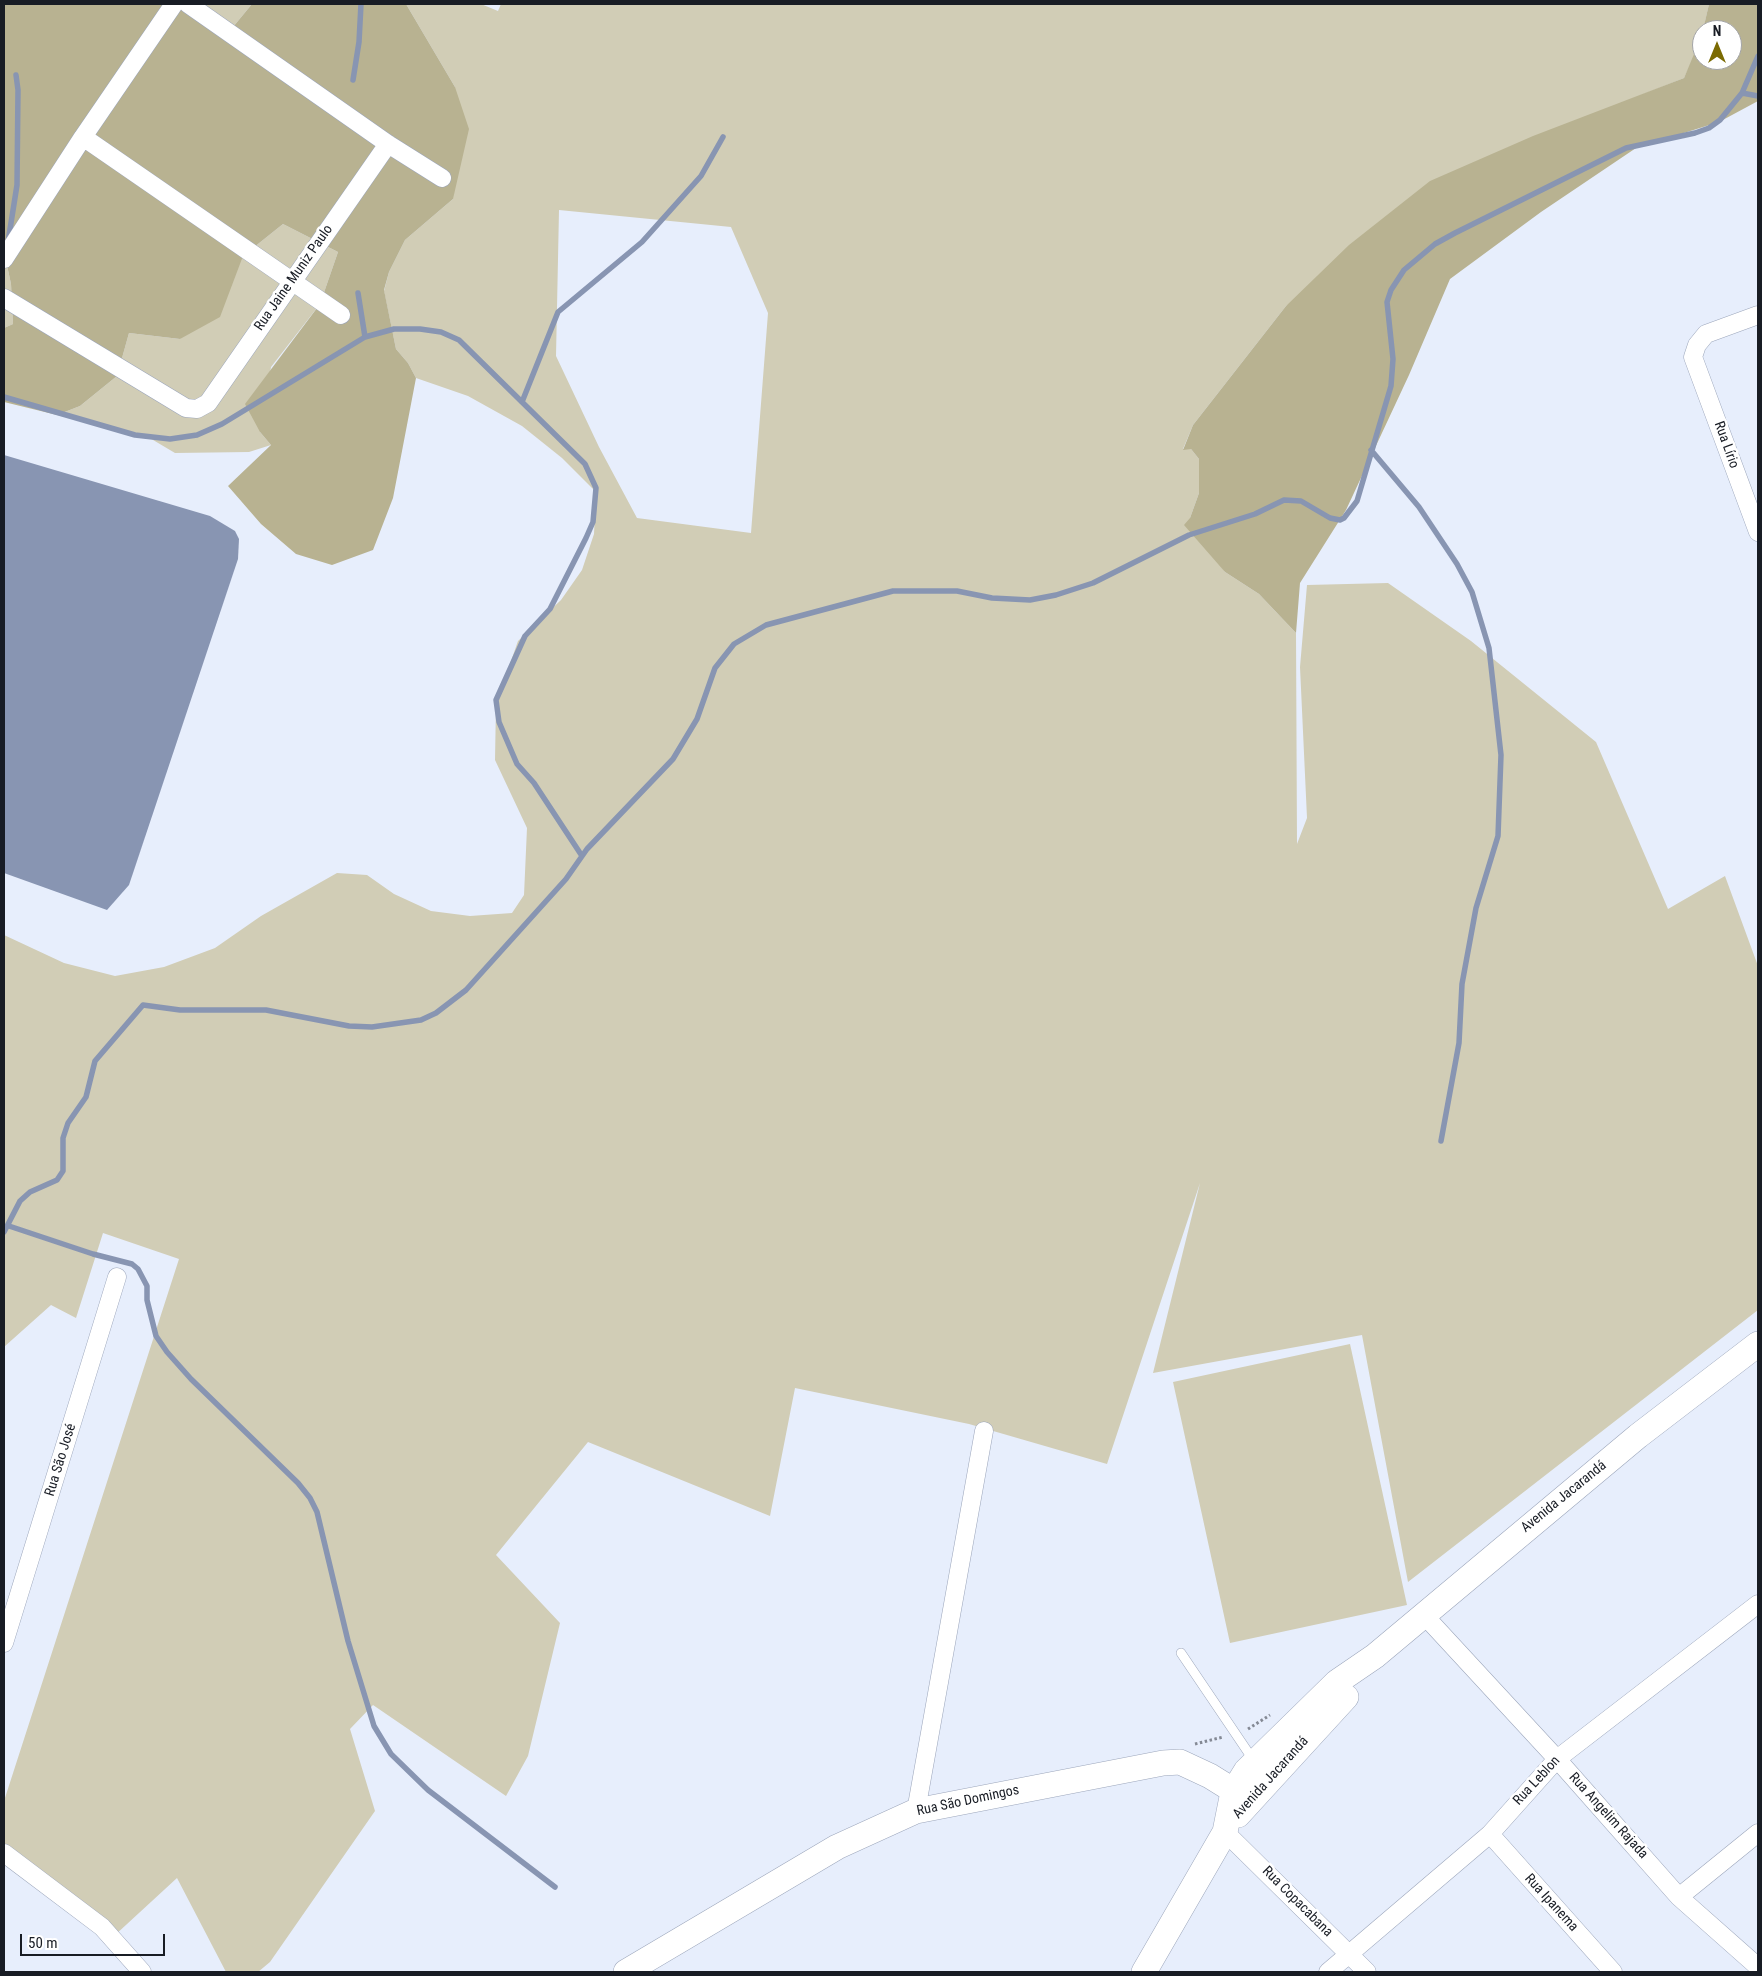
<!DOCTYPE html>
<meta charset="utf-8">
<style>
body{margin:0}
#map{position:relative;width:1762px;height:1976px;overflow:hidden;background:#e7eefc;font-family:"Roboto Condensed",sans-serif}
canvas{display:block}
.frame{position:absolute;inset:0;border:5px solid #181c24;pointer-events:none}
.north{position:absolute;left:1692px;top:20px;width:50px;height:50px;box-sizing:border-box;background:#fff;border:1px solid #a3a4a7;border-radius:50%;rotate:0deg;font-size:14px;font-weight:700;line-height:20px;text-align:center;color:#181c24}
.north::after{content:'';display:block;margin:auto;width:18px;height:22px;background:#7b6b03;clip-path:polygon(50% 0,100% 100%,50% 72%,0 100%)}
.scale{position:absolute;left:20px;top:1934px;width:145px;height:22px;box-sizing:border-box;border:2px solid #181c24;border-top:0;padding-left:6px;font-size:15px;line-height:18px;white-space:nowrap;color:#181c24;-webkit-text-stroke:4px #fff;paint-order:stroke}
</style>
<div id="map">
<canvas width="1762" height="1976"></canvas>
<div class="frame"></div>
<div class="north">N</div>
<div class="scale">50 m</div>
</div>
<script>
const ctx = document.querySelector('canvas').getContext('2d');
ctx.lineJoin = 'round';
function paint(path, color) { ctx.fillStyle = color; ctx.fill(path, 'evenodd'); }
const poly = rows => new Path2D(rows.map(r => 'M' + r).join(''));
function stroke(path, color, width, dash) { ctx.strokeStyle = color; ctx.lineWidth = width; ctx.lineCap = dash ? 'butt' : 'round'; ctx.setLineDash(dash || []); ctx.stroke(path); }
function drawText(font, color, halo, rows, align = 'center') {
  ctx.font = font + ' "Roboto Condensed",sans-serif'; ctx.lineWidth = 5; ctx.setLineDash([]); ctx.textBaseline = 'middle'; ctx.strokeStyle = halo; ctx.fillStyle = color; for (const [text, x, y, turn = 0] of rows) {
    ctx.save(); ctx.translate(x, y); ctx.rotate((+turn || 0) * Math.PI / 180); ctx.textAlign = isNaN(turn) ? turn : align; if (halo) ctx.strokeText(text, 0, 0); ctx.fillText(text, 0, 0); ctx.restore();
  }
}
const green = poly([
 [196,4,252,4,233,27],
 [406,4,481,4,498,11,501,4,1709,4,1700,44,1684,78,1619,104,1286,306,1193,425,1183,449,1191,449,1199,459,1199,493,1190,518,1225,572,1259,594,1296,633,1297,844,1307,818,1300,667,1307,585,1388,583,1471,641,1596,742,1668,909,1725,876,1758,966,1758,1310,1408,1582,1362,1335,1153,1373,1200,1183,1107,1464,969,1424,795,1388,770,1516,588,1442,496,1555,560,1623,528,1756,506,1796,373,1705,350,1729,375,1811,270,1962,258,1972,226,1972,177,1878,114,1936,4,1843,4,1801,179,1259,103,1233,76,1318,51,1305,4,1347,4,935,64,963,115,976,164,967,215,948,261,916,337,873,367,875,394,894,431,911,470,916,512,913,524,895,527,828,495,760,496,704,518,641,561,600,582,570,594,534,596,492,562,458,522,426,468,396,416,378,408,363,396,349,384,291,389,272,405,240,453,199,455,87],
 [559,210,731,227,768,313,751,533,637,518,599,447,556,356],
 [283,224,338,252,320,304,271,367,260,432,271,445,249,452,175,453,148,437,57,415,80,406,117,376,129,333,180,339,243,256],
 [4,251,11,284,13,324,4,328],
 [1350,1344,1407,1605,1230,1643,1173,1382]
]);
const forest = poly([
 [4,4,196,4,233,27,252,4,406,4,455,87,469,129,453,199,405,240,389,272,384,290,396,349,408,363,416,378,393,498,373,550,332,565,296,554,261,524,228,486,271,445,260,432,245,404,320,304,338,252,283,224,243,256,220,317,180,339,129,333,117,376,80,406,57,415,4,402,4,328,13,324,11,284,4,251],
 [1709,4,1758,4,1758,101,1719,122,1636,148,1541,212,1450,279,1409,375,1346,510,1300,583,1296,633,1259,594,1225,572,1184,525,1190,518,1199,493,1199,459,1191,449,1183,450,1193,425,1286,306,1349,245,1430,181,1533,136,1684,78,1702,35,1702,60,1732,60,1732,30,1703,30]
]);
const water = poly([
 [4,455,210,516,235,531,239,539,238,559,129,885,107,910,4,873]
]);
const stream = poly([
 [353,80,359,42,361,4],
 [1742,93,1758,96],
 [8,242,17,185,18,90,16,75],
 [358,293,365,337],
 [4,397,135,435,170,439,197,435,222,424,365,337,394,329,420,329,441,332,459,340,585,464,596,488,593,522,586,538,550,609,525,636,496,700,499,722,517,764,534,783,582,856],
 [522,402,558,312,642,242,701,176,723,137],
 [1371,450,1419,507,1457,564,1472,592,1489,648,1501,755,1498,836,1476,908,1462,984,1459,1043,1441,1141],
 [9,1226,93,1254,132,1264,138,1269,147,1286,147,1300,156,1336,167,1352,191,1379,298,1483,310,1498,317,1512,348,1641,374,1726,391,1754,428,1790,555,1887],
 [4,1232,20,1201,30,1192,57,1180,63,1171,63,1138,68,1123,86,1097,95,1061,143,1005,180,1010,266,1010,349,1026,372,1027,421,1020,436,1013,466,990,566,879,587,849,673,759,697,719,715,668,734,644,766,625,893,591,957,591,992,598,1030,600,1056,595,1093,583,1189,535,1255,514,1284,500,1301,501,1330,518,1340,520,1344,518,1357,501,1391,386,1393,359,1387,302,1391,290,1404,270,1435,244,1455,233,1626,148,1695,133,1709,128,1720,120,1742,93,1758,56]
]);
const path = poly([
 [1248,1729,1270,1715],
 [1195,1744,1223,1737]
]);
const lane = poly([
 [1181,1653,1254,1761]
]);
const street = poly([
 [188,4,388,144,442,178],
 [83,137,341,315],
 [4,259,83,137,174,4],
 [4,298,186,408,197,409,208,403,388,144],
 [1758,315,1706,334,1697,345,1693,357,1758,532],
 [1424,1615,1557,1759,1679,1897,1758,1967],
 [4,1643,117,1277],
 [916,1811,984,1431],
 [1225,1832,1367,1972],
 [1490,1834,1613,1972],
 [4,1853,102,1927,142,1972],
 [1679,1897,1758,1833],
 [1328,1972,1490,1834,1557,1759,1758,1604]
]);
const secondary = poly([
 [1238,1815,1346,1697],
 [626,1972,837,1847,916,1811,1163,1763,1180,1762,1210,1776,1247,1799],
 [1144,1972,1225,1832,1233,1792,1246,1771,1337,1682,1375,1656,1638,1436,1758,1344]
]);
const streetNames = [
 ["Rua Jaine Muniz Paulo",294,278,-55],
 ["Rua Lírio",1726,445,70],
 ["Rua São José",61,1460,-73],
 ["Avenida Jacarandá",1564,1497,-39],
 ["Avenida Jacarandá",1271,1778,-48],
 ["Rua Leblon",1537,1781,-47],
 ["Rua São Domingos",968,1801,-12],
 ["Rua Angelim Rajada",1608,1816,48],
 ["Rua Copacabana",1297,1902,45],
 ["Rua Ipanema",1551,1903,48]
];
paint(green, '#d1cdb6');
paint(forest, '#b8b291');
paint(water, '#8895b2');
stroke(stream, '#8895b2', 5.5);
stroke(lane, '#9ca6bb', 10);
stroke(street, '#9ca6bb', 19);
stroke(secondary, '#9ca6bb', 26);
stroke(path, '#848994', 3, [2.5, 2.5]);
stroke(lane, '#fff', 9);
stroke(street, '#fff', 18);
stroke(secondary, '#fff', 25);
drawText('14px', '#181c24', '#fff', streetNames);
</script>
